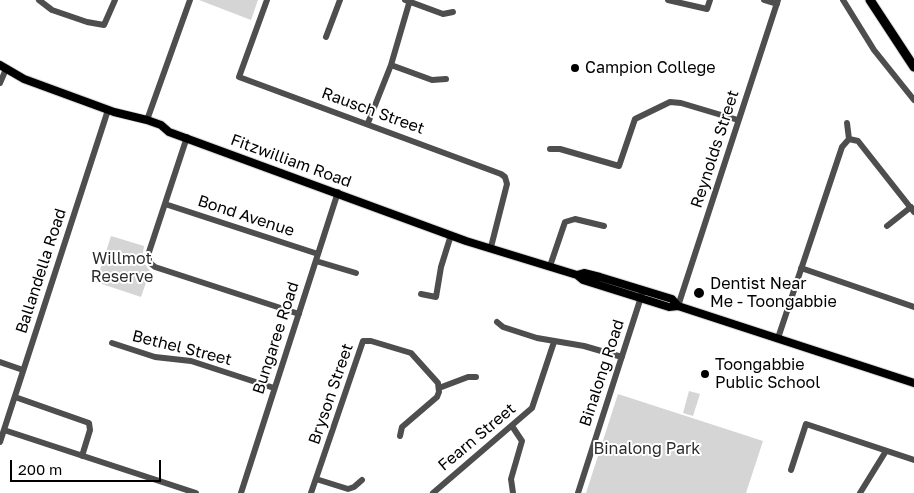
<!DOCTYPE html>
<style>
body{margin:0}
#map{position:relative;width:914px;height:493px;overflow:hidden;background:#fff;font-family:"Golos Text",sans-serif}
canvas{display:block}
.scale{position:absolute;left:10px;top:460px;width:151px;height:22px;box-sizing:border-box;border:2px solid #000;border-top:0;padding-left:6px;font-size:15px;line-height:18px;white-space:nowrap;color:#000;-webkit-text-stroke:4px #fff;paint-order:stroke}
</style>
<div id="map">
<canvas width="914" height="493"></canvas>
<div class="scale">200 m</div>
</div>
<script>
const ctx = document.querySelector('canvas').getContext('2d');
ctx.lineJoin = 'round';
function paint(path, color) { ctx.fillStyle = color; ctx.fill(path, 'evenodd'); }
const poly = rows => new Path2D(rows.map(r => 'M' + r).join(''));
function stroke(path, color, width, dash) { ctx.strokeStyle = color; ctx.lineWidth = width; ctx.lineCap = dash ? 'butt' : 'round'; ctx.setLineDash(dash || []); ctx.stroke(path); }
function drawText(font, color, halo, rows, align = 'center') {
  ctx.font = font + ' "Golos Text",sans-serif'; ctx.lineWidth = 4; ctx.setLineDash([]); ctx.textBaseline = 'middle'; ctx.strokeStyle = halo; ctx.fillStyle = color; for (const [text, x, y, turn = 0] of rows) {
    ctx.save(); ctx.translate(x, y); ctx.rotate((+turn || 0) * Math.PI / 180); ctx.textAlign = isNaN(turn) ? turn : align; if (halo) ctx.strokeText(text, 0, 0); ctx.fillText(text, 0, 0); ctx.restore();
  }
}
const green = poly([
 [199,0,258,0,251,20],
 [111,236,144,246,142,260,150,271,141,297,96,282],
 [689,391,700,394,693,416,683,413],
 [618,394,763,441,746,493,586,493]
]);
const minor = poly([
 [39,0,52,10,87,22,104,25,115,0],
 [267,0,239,77,501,174,505,177,507,184,491,247],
 [405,0,443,14,453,12],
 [668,0,707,9,710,0],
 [764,0,777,4],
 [843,0,874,50,914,100],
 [326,37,340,0],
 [391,65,432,80,446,79],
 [0,83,6,69],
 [147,120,190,0],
 [368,123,391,65,410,0],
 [847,123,849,139],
 [187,137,149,252,149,262,155,267,299,314],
 [550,149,560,149,619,166,635,119,670,102,681,103,738,120],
 [165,204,318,254],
 [887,226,911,207],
 [316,261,356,273],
 [550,266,565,222,575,219,604,226],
 [801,268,914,307],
 [421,294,436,297,441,267,451,235],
 [678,306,778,0],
 [497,322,503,327,537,338,584,346,622,357],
 [778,338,842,147,849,139,858,141,914,212],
 [112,343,155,357,191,361,274,388],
 [0,362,23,370],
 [439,388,468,377,476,377],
 [15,397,89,423,90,430,82,456],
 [512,426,522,441,511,479,513,493],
 [4,430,196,493],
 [0,442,108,110],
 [791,470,806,424,914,460],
 [316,479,348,489,354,487,362,480],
 [241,493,338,192],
 [311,493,363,341,371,341,411,353,438,383,439,392,437,397,402,427,400,436],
 [433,493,532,408,554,342],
 [578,493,642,294],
 [860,493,886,451]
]);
const major = poly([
 [0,65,24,79,114,112,147,120,161,125,169,132,466,241,577,275,583,280,669,307,678,306,914,383],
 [577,275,584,273,600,277,672,299,678,306]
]);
const highway = poly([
 [870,0,914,67]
]);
const markers = [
 [575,68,5,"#000"],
 [699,293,6,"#000"],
 [705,374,5,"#000"]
];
const poiNames = [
 ["Campion College",585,68],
 ["Dentist Near",710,284],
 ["Me - Toongabbie",710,302],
 ["Toongabbie",715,365],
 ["Public School",715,383]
];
const streetNames = [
 ["Rausch Street",373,111,20],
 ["Reynolds Street",715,149,-72],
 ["Fitzwilliam Road",291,161,20],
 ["Bond Avenue",246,216,18],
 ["Ballandella Road",41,271,-72],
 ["Bungaree Road",276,338,-72],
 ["Bethel Street",182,348,14],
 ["Binalong Road",602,373,-72],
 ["Bryson Street",331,394,-71],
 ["Fearn Street",477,437,-40]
];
const parkNames = [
 ["Willmot",122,259],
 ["Reserve",122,277],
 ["Binalong Park",647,449]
];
paint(green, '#d5d5d5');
stroke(major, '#dbdbdb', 10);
stroke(highway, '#dbdbdb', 11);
stroke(minor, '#4e4e4e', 6);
stroke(major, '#000', 8);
stroke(highway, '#000', 9);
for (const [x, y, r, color] of markers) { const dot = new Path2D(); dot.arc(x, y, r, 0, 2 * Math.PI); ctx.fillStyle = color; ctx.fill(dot); stroke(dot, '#fff', 2); }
drawText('16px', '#000', '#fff', poiNames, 'left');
drawText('16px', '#000', '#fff', streetNames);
drawText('16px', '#2c2c2c', '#fff', parkNames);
</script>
